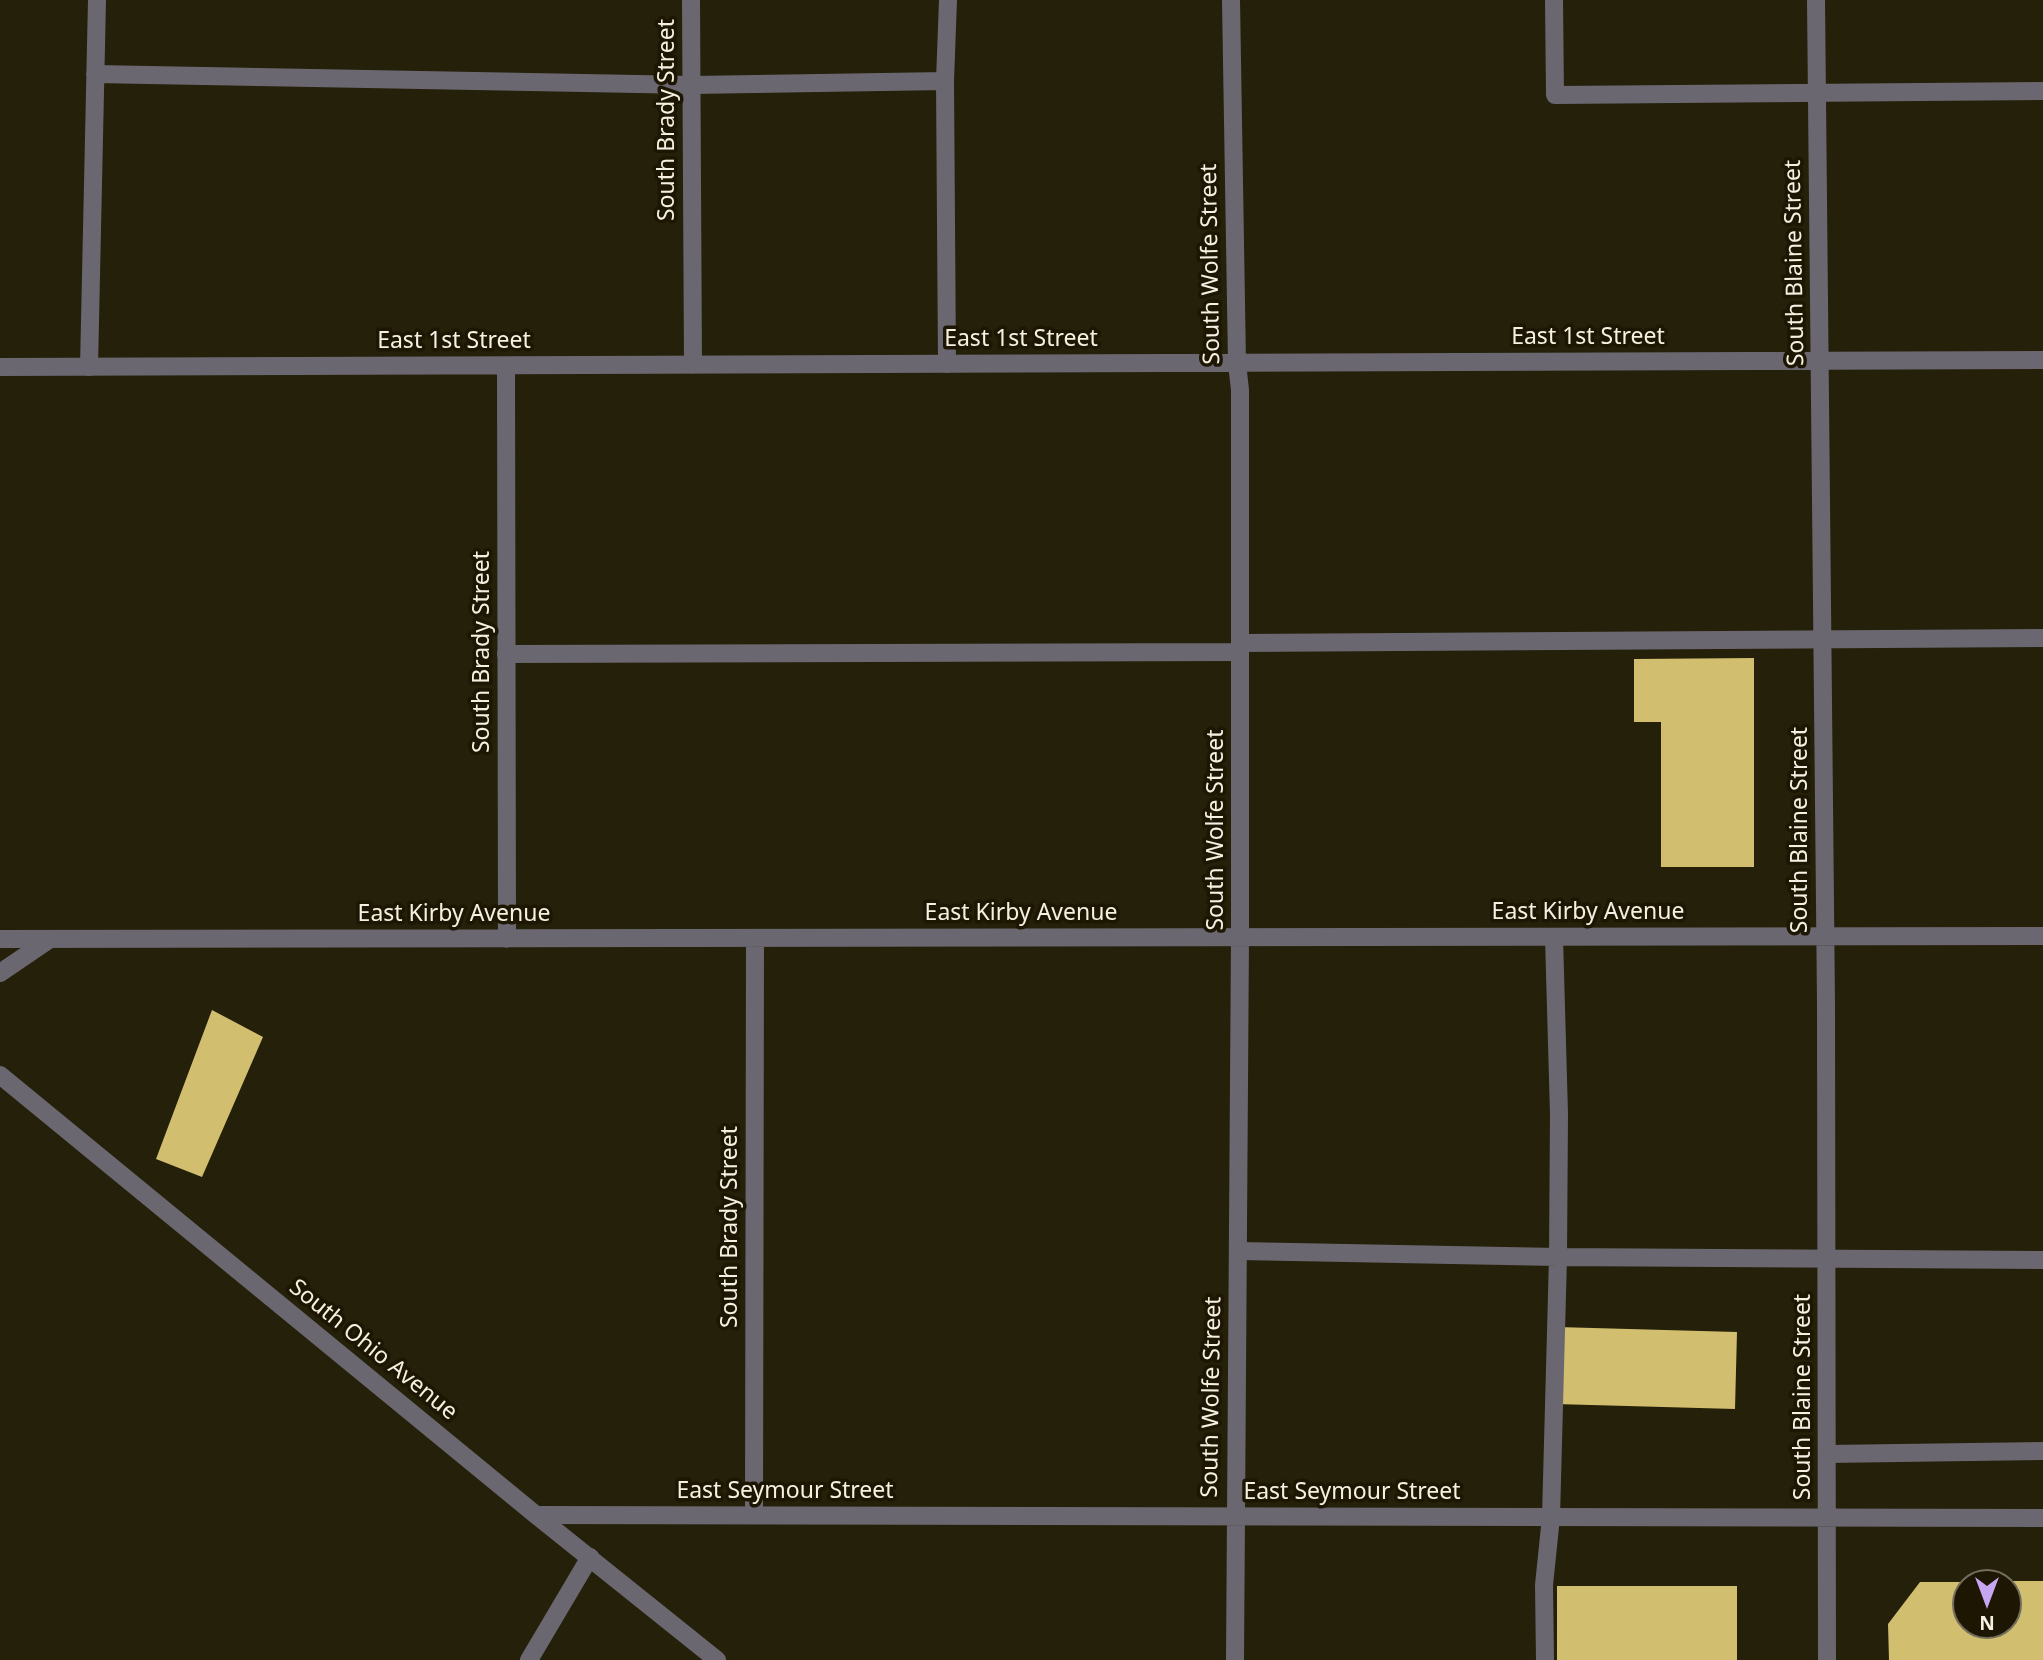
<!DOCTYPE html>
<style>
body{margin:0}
#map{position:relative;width:2043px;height:1660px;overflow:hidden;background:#252009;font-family:"Noto Sans",sans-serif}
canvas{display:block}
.north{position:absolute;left:1952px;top:1569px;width:70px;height:70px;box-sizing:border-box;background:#1c1602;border:2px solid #726d5c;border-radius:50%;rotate:180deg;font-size:19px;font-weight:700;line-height:28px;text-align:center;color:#f4f0e2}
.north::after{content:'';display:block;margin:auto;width:24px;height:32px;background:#c6a6f0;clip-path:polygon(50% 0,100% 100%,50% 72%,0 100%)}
</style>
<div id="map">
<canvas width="2043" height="1660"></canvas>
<div class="north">N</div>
</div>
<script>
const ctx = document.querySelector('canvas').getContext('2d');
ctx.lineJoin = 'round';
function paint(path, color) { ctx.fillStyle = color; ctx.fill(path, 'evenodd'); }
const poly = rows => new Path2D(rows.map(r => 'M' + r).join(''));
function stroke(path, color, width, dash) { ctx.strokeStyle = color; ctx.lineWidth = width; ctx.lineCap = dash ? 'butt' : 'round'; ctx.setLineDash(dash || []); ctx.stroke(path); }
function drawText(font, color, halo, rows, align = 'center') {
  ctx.font = font + ' "Noto Sans",sans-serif'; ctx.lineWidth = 7; ctx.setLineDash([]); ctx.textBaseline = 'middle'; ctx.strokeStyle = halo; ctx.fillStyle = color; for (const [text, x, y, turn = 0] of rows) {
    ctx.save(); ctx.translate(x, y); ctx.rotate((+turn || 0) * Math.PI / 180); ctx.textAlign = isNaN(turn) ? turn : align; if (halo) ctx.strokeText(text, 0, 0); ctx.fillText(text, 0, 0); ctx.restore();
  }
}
const building = poly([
 [1754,658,1754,867,1661,867,1661,722,1634,722,1634,659],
 [212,1010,263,1037,202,1177,156,1159],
 [1557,1327,1737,1332,1735,1409,1555,1404],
 [2008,1581,2043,1581,2043,1660,1889,1660,1888,1624,1920,1582,1966,1582,1966,1625,2008,1625],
 [1557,1586,1737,1586,1737,1660,1557,1660]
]);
const service = poly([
 [1554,0,1555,95,2043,91],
 [95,74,692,85,945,81,948,0],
 [945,81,947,364],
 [89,367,97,0],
 [1240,643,2043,638],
 [506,654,1240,652],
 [1239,1251,1558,1257,2043,1260],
 [1827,1454,2043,1451],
 [1545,1660,1544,1585,1551,1517,1558,1257,1559,1114,1554,937]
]);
const minor = poly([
 [691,0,693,365],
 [1231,0,1237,363,1240,390,1240,937,1235,1660],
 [1816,0,1826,1003,1827,1660],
 [506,366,507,939],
 [0,367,2043,360],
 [0,939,2043,936],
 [536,1515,2043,1518],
 [754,1515,755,938],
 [529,1660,590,1557]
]);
const tertiary = poly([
 [0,973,50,939],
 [0,1075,536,1515,717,1660]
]);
const streetNames = [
 ["South Brady Street",667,120,-90],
 ["South Blaine Street",1795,263,-91],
 ["South Wolfe Street",1211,264,-91],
 ["East 1st Street",1588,337],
 ["East 1st Street",1021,339],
 ["East 1st Street",454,341],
 ["South Brady Street",482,652,-90],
 ["South Wolfe Street",1216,830,-90],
 ["South Blaine Street",1800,830,-90],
 ["East Kirby Avenue",1588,912],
 ["East Kirby Avenue",1021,913],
 ["East Kirby Avenue",454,914],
 ["South Brady Street",730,1227,-90],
 ["South Ohio Avenue",373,1350,39],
 ["South Wolfe Street",1212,1397,-89],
 ["South Blaine Street",1803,1397,-90],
 ["East Seymour Street",785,1491],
 ["East Seymour Street",1352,1492]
];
paint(building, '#d2be6f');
stroke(service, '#6b6771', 18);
stroke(minor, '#6b6771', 18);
stroke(tertiary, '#6b6771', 18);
drawText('23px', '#f4f0e2', '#1c1602', streetNames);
</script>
